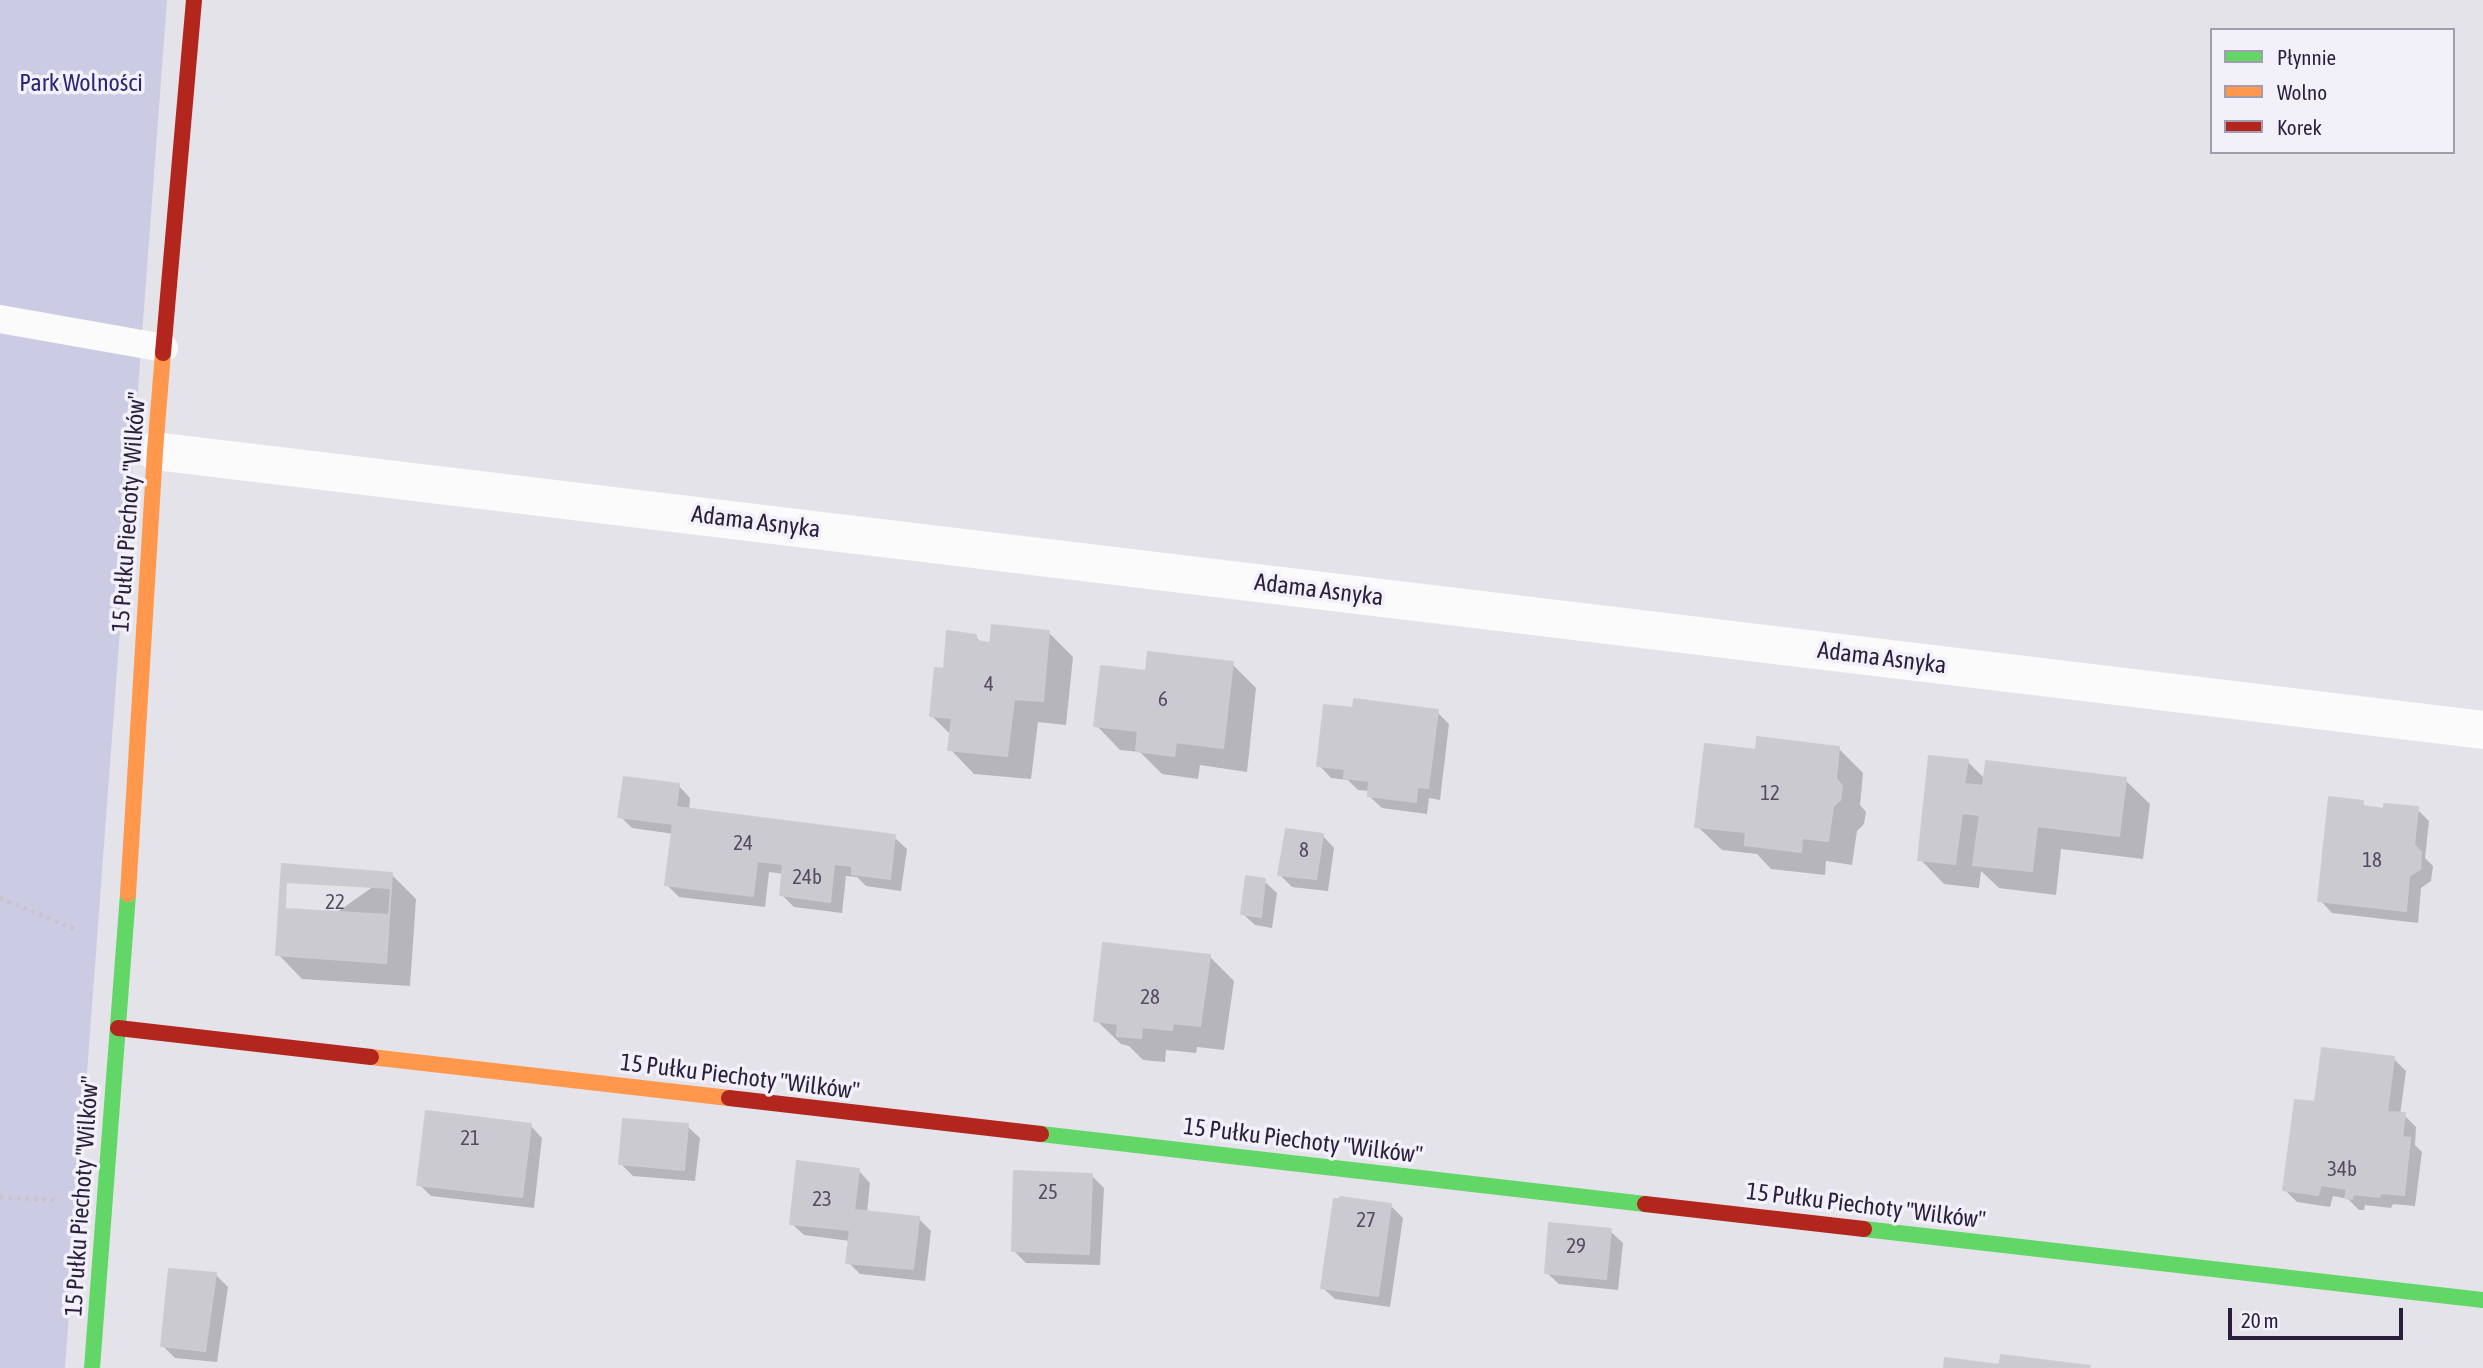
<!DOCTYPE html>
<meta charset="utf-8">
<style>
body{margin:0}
#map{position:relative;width:2483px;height:1368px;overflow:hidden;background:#e4e3e9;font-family:"Asap Condensed",sans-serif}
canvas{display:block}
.legend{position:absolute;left:2210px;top:28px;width:245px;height:126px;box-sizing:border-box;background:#f2f0f8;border:2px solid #a29cad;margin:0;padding:9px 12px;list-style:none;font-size:21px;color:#2b1f3d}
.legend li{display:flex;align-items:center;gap:14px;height:35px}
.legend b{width:35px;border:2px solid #a29cad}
.scale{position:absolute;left:2228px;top:1308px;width:175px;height:32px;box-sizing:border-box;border:4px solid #2b1f3d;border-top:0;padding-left:9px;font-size:21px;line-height:24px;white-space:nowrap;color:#2b1f3d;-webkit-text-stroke:5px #f2f0f8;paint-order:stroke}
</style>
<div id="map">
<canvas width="2483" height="1368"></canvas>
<ul class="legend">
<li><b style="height:9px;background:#63d668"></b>Płynnie</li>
<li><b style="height:9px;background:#ff974d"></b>Wolno</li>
<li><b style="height:9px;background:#b3261e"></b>Korek</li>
</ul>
<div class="scale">20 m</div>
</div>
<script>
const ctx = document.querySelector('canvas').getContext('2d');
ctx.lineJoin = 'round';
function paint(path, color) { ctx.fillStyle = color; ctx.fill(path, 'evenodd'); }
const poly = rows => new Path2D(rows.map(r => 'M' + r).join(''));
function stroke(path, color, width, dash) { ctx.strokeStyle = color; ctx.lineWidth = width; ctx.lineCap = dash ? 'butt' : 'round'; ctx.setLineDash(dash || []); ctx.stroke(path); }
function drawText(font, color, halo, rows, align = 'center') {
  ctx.font = font + ' "Asap Condensed",sans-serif'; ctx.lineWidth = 7; ctx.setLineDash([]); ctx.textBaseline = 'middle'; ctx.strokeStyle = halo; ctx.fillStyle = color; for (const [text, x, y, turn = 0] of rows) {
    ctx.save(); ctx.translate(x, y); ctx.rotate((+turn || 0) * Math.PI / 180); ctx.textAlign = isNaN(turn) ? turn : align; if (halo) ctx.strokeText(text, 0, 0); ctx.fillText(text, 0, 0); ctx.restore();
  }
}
const green = poly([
 [0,0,167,0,65,1368,0,1368]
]);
const shadow = poly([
 [1048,632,1073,657,1066,725,1038,722,1031,779,974,774,950,749,951,735,931,715,945,671,975,636,983,644,992,645],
 [1232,664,1256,688,1247,772,1200,765,1198,779,1162,774,1140,752,1120,750,1096,725,1147,673],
 [1437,712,1449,724,1440,800,1429,798,1427,814,1382,808,1369,796,1370,791,1358,790,1348,780,1331,778,1319,765],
 [1839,749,1863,773,1860,805,1866,812,1864,824,1857,831,1852,865,1826,861,1825,875,1771,869,1757,854,1722,850,1697,826,1758,752],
 [1967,761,1985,779,2125,780,2150,804,2143,859,2061,849,2056,895,1999,888,1981,871,1979,888,1944,884,1920,859],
 [678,785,690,798,689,811,894,837,907,849,901,891,866,886,857,877,846,876,842,913,794,907,782,895,784,874,769,872,765,907,679,897,667,885,674,834,632,828,620,816],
 [2362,803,2368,809,2386,811,2417,809,2429,821,2425,858,2433,866,2431,881,2421,888,2418,923,2332,913,2320,900],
 [1322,835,1334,848,1328,891,1292,887,1280,875],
 [391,874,416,899,410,986,302,979,278,954],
 [1264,881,1277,893,1272,928,1255,925,1242,913],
 [1209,956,1234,981,1224,1050,1197,1047,1196,1053,1166,1050,1165,1062,1143,1060,1129,1046,1121,1044,1096,1020],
 [2393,1058,2406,1071,2400,1115,2404,1115,2416,1127,2415,1145,2422,1152,2415,1206,2393,1204,2391,1208,2365,1205,2364,1210,2359,1210,2348,1199,2333,1196,2330,1207,2297,1202,2285,1190,2316,1104],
 [530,1125,542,1138,534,1208,431,1196,419,1184],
 [687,1126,700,1138,695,1181,633,1176,621,1164],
 [858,1170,870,1183,867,1213,919,1219,931,1231,925,1281,860,1274,848,1262,850,1241,804,1235,791,1223],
 [1091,1175,1104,1188,1100,1265,1026,1263,1013,1250],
 [1391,1206,1403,1218,1390,1307,1335,1299,1322,1287],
 [1610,1231,1623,1243,1618,1290,1559,1284,1546,1272],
 [216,1275,228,1287,217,1362,175,1358,163,1346]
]);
const building = poly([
 [992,625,1049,631,1043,701,1014,699,1007,756,948,750,952,718,930,716,935,668,944,669,947,631,976,635,976,641,990,643,992,625],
 [1148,652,1233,662,1223,748,1176,742,1174,756,1136,751,1138,731,1094,726,1101,666,1146,671,1148,652],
 [1354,699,1438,710,1428,788,1417,787,1416,802,1368,796,1369,781,1344,778,1345,769,1317,766,1324,705,1353,708,1354,699],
 [1757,737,1839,747,1836,779,1842,786,1840,800,1833,806,1828,841,1802,838,1801,852,1745,845,1746,832,1695,827,1705,744,1756,750,1757,737],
 [1929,756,1968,760,1964,784,1983,786,1986,761,2126,778,2119,836,2037,826,2032,871,1973,865,1980,815,1962,813,1955,864,1918,860,1929,756],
 [624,777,679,784,676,807,714,812,703,890,665,885,673,824,618,817,624,777],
 [2329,797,2363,801,2362,806,2384,809,2384,804,2418,807,2414,845,2421,852,2420,869,2409,876,2406,911,2318,901,2329,797],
 [714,812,895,835,890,879,852,874,852,866,834,864,830,902,780,895,783,864,757,861,753,896,703,890,714,812],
 [1286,829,1323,834,1316,879,1278,875,1286,829],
 [282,864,392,873,386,963,276,955,282,864],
 [1246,876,1265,879,1261,917,1241,914,1246,876],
 [286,882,391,888,389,915,285,909,286,882],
 [1103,943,1210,955,1200,1026,1173,1023,1172,1030,1142,1027,1141,1038,1117,1036,1118,1024,1094,1021,1103,943],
 [2322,1048,2394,1057,2387,1112,2405,1113,2402,1137,2410,1138,2404,1195,2381,1193,2379,1197,2353,1194,2352,1199,2345,1198,2347,1189,2321,1185,2318,1195,2283,1190,2295,1100,2315,1102,2322,1048],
 [426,1111,531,1124,522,1197,417,1185,426,1111],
 [623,1119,688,1124,684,1170,619,1164,623,1119],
 [797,1161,859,1169,854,1210,919,1217,913,1269,846,1263,850,1230,790,1224,797,1161],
 [1014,1171,1092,1174,1089,1254,1012,1251,1014,1171],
 [1340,1197,1391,1204,1378,1296,1321,1288,1334,1199,1340,1199,1340,1197],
 [1549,1223,1611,1229,1606,1279,1545,1273,1549,1223],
 [169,1269,216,1273,205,1351,161,1346,169,1269],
 [2001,1355,2090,1366,2089,1368,1999,1368,2001,1355],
 [1945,1358,1999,1365,1999,1368,1944,1368,1945,1358]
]);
const path = poly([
 [0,898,75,929],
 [0,1197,55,1200]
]);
const lane = poly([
 [0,319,164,348]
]);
const street = poly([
 [155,451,2483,730]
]);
const fast = poly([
 [1041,1134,1645,1204],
 [1864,1229,2483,1300],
 [92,1368,128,894]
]);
const slow = poly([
 [128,894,155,451,163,353],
 [371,1057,729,1098]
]);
const jam = poly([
 [163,353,194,0],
 [118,1028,371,1057],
 [729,1098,1041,1134],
 [1645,1204,1864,1229]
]);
const numberNames = [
 ["4",989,684],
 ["6",1163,699],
 ["12",1770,793],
 ["24",743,843],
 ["8",1304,850],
 ["18",2372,860],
 ["24b",807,877],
 ["22",335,902],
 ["28",1150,997],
 ["21",470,1138],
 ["34b",2342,1169],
 ["25",1048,1192],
 ["23",822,1199],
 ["27",1366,1220],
 ["29",1576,1246]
];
const parkNames = [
 ["Park Wolności",81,83]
];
const streetNames = [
 ["15 Pułku Piechoty \"Wilków\"",129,512,-86],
 ["Adama Asnyka",756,522,7],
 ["Adama Asnyka",1319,590,7],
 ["Adama Asnyka",1882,658,7],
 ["15 Pułku Piechoty \"Wilków\"",740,1077,7],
 ["15 Pułku Piechoty \"Wilków\"",1303,1141,7],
 ["15 Pułku Piechoty \"Wilków\"",82,1196,-86],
 ["15 Pułku Piechoty \"Wilków\"",1866,1206,7]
];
paint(green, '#cbcce4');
paint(shadow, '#0003');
paint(building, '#cbcad0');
stroke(building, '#cdcbd2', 2);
stroke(path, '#c6c4cc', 4.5, [3.5, 5]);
stroke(lane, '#fbfbfc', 28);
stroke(street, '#fbfbfc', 38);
stroke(fast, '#63d668', 16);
stroke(slow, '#ff974d', 16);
stroke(jam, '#b3261e', 16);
drawText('21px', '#554c63', null, numberNames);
drawText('24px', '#2b2777', '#f2f0f8', parkNames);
drawText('24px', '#2b1f3d', '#f2f0f8', streetNames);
</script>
